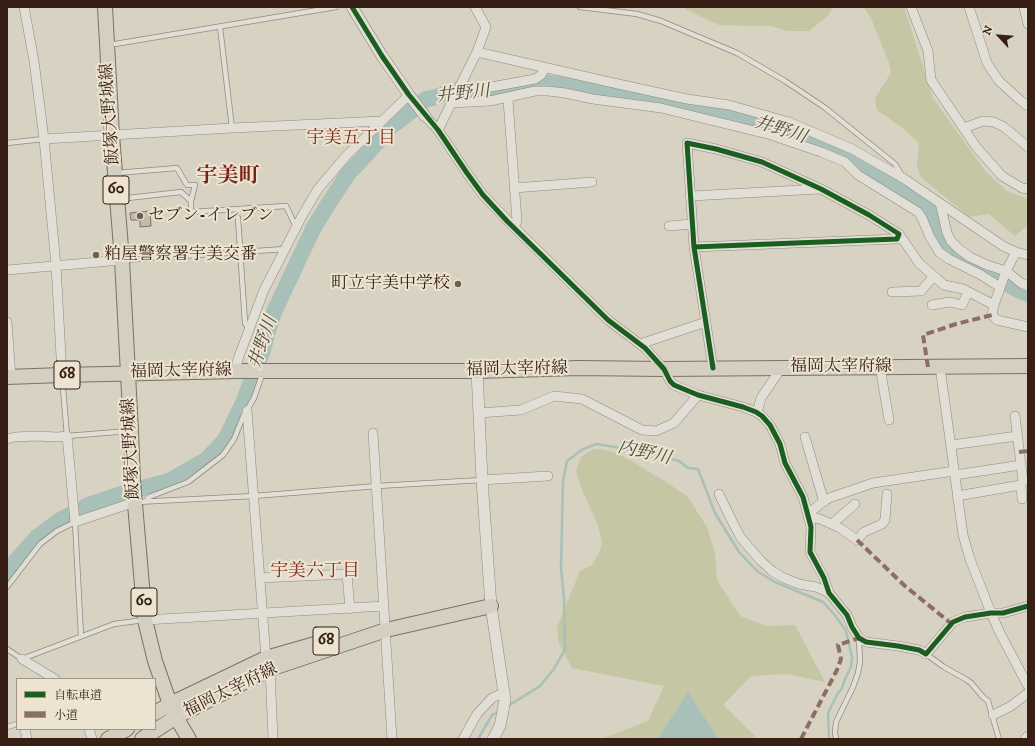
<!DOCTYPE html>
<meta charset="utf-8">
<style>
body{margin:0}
#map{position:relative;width:1035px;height:746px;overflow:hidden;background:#d7d2c1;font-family:"IM FELL DW Pica","Noto Serif JP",serif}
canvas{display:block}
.frame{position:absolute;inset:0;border:8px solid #371f15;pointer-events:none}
.legend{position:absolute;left:16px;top:678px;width:140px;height:52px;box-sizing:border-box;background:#ece4d0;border:1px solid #a49585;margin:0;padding:5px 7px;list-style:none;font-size:12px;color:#371f15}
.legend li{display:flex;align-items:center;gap:8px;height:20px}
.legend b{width:20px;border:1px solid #a49585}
.north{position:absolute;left:979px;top:16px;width:40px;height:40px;-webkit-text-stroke:3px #ece4d0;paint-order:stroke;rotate:296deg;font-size:11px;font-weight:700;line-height:16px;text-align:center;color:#371f15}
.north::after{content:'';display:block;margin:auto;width:14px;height:18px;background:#371f15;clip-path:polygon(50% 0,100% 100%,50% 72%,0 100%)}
</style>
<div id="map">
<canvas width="1035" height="746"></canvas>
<div class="frame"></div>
<ul class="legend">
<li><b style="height:5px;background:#1b5e20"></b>自転車道</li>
<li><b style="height:5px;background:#8d6e63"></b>小道</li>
</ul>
<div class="north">N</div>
</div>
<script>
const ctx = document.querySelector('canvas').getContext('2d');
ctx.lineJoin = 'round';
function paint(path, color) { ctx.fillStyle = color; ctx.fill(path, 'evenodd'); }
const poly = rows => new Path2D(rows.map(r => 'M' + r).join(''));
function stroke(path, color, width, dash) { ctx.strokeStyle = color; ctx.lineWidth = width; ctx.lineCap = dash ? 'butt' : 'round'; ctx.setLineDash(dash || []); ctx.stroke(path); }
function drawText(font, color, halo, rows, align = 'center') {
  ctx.font = font + ' "IM FELL DW Pica","Noto Serif JP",serif'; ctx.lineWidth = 4; ctx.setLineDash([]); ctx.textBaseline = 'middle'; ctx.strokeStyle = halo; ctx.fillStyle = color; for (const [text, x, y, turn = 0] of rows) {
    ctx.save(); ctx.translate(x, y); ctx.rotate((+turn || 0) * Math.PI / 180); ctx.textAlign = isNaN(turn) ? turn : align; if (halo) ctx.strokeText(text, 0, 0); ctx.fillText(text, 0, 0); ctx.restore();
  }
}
const green = poly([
 [684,7,833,7,829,15,809,31,788,31,771,26,719,25,687,10],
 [864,7,904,7,933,98,985,171,1007,191,1028,199,1028,225,1015,236,989,214,969,217,921,177,917,166,919,143,904,129,877,110,875,98,891,73,889,63,871,18],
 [595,449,600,449,614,452,630,460,669,484,687,496,707,527,715,553,717,580,740,616,767,626,795,625,825,682,787,674,751,676,723,705,755,736,750,739,719,739,688,692,657,739,601,739,648,721,664,686,572,668,559,643,557,627,580,571,592,565,600,550,602,542,598,525,580,485,576,471,581,458,586,453]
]);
const water = poly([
 [688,692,719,739,657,739]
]);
const stream = poly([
 [508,706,540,686,554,669,565,649,564,599,561,568,563,481,567,461,583,449,597,444,650,453,679,461,688,468,698,469,715,513,739,552,757,571,775,582,823,602,834,614,846,631,852,657,851,667,845,679,842,688,838,693,828,713,829,739],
 [478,739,492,715,500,711]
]);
const river = poly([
 [7,573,12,565,37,537,60,520,88,505,121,494,169,481,206,460,225,440,243,403,263,350,268,331,274,312,313,229,327,206,348,174,367,154,389,128,404,117,426,99,433,98,450,92,471,93,505,91,543,82,585,88,645,101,665,102,783,128,847,156,924,204,933,214,943,241,948,249,1016,289,1028,294]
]);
const building = poly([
 [150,211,151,226,140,227,140,220,131,220,130,213,150,211]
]);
const service = poly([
 [580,7,637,14,661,21,737,53,785,81,824,107,895,164,901,174],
 [220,27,232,128],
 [109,45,336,7],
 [7,143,44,139],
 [117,173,177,168,187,185,195,185,191,201,181,192,119,199],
 [191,201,191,212,286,206,296,227],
 [238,218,245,323,249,329],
 [123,260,285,249],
 [62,376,67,436,129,431],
 [137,502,254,496,377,486,482,480],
 [145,502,149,497,188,482,223,455,234,439,243,417,254,398,263,372],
 [7,587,40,544,57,531,75,522,81,636],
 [7,649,22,659,114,624,144,620],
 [926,654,944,667,967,680,971,683,983,697,988,701,999,739],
 [7,727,17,724],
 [836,739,835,732,836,722,853,687,858,673,860,662,859,638]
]);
const minor = poly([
 [24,7,34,61,44,139,56,265,62,375],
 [911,7,928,51,931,80,977,148,1002,176,1022,188,1028,189],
 [969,7,987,63,999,81,1021,101,1028,106],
 [1024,7,1028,24],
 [477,52,618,84,687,99,729,105,789,122,852,149,903,178,1003,246,1016,252,1028,255],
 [460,85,469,87,491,87,535,79,541,75,545,68],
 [508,100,517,221,514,227],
 [451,103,490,101,535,91,548,91,565,93,593,99,661,108,771,135,821,152,845,162,858,175,918,212,922,218,930,237,939,252,949,259,981,275,1000,287],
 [425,116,438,130,467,173,483,195,514,227,608,320,645,348,664,369,670,381,674,385,698,395,743,407,756,412,762,416,770,425,780,444,785,463,803,497,811,527,810,552,824,578,829,593,847,615,852,627,859,638,866,642,898,646,919,650,926,654,953,622,965,617,991,613,1003,613,1028,606],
 [964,128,983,121,994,122,1004,127,1028,147],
 [438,130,477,52,486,27,475,7],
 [44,139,232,128,382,121],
 [514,188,592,182],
 [691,196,819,189],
 [940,203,947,233,951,241,959,249,970,257,987,265,1006,271,1021,283,1028,286],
 [669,226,692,224],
 [899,234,919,263,944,285,963,289,994,305],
 [694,247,897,239,899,234,869,215,821,189,762,162,716,149,687,143,694,247,713,368],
 [1016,252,1006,271,994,305,992,315,997,320,1028,327],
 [7,270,122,260],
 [892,292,921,291,934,276],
 [932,305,950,302,962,305,968,292],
 [7,322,11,377],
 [640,344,706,322],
 [880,367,889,420],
 [940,367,963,535,970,559,991,613,1000,633,1028,686],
 [235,372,238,359,264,290,302,216,318,189,347,155,409,95],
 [247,411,266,658,270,669,273,739],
 [479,413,521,410,554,396,582,399,642,430,656,431,674,423,698,395],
 [757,413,761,398,778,373,779,368],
 [373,433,392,739],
 [805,437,824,502],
 [7,439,15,437,36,436,58,437,67,436,75,522,135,502],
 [951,445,1017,436],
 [955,475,1021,465],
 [482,480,548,476],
 [1021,485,1022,499],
 [719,494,732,521,741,538,760,560,772,571,784,578,799,584,816,587,829,593],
 [887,494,885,520,882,524,864,532,857,540,840,528,820,519,809,517,813,510,821,503,829,498,873,483,954,471],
 [957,496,1021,485,1023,481,1015,416],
 [832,524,855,504],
 [260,578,347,574,350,609],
 [145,620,384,606],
 [22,659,55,679],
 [993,715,1011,706,1028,693],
 [25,729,27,739],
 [89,729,92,739],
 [463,739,477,714,492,698,505,692],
 [1025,739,1028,736]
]);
const tertiary = poly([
 [352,7,382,56,409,95,425,116],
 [477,371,482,480,491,606,505,700,500,726,493,739]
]);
const primary = poly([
 [105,7,112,135,122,260,131,431,133,481,145,620,155,661,170,704,176,717,189,739],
 [7,377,62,375,239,371,477,371,578,368,664,369,1028,366],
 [155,713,170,704,266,658,329,640],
 [108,739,127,729],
 [142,739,176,717,270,669,386,630,491,606]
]);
const quiet = poly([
 [928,367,923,335,956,324,992,315],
 [1019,452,1028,451],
 [857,540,905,586,953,625],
 [801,739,837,670,841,659,838,645,859,638]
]);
const cycleway = poly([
 [352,7,382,56,409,95,438,130,467,173,483,195,507,221,608,320,645,348,664,369,670,381,674,385,698,395,743,407,756,412,762,416,770,425,780,444,785,463,803,497,811,527,810,552,824,578,829,593,847,615,852,627,859,638,866,642,898,646,919,650,926,654,953,622,965,617,991,613,1003,613,1028,606],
 [694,247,897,239,899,234,869,215,821,189,762,162,716,149,687,143,694,247,713,368]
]);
const markers = [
 [140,216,4,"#6f5e51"],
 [96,255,4,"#6f5e51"],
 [458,284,4,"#6f5e51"]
];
const shields = [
 [116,190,26],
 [67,375,26],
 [144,602,26],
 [326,641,26]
];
const shieldNames = [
 ["60",116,190],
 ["68",67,375],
 ["60",144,602],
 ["68",326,641]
];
const streetNames = [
 ["飯塚大野城線",111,114,-94],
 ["福岡太宰府線",841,367],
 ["福岡太宰府線",517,370,-1],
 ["福岡太宰府線",181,372,-1],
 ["飯塚大野城線",132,449,-93],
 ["福岡太宰府線",231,691,-26]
];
const poiNames = [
 ["セブン-イレブン",148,216],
 ["粕屋警察署宇美交番",104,255],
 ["町立宇美中学校",450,284,"right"]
];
const waterNames = [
 ["井野川",463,95,-6],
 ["井野川",780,131,18],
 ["井野川",264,343,-71],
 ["内野川",644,454,13]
];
const neighbourhoodNames = [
 ["宇美五丁目",351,139],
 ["宇美六丁目",315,572]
];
const districtNames = [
 ["宇美町",228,178]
];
paint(green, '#c4c6a4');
paint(water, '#a9c0b8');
stroke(stream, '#a9c0b8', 2.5);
stroke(river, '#a9c0b8', 16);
paint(building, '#c5b9ad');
stroke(building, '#797268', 1);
stroke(service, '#908a80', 6);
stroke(minor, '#908a80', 10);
stroke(tertiary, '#908a80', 12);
stroke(primary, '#797268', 16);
stroke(service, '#e1ded5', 4.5);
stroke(minor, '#e1ded5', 9);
stroke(tertiary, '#e1ded5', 11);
stroke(primary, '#d4cfc1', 14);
stroke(quiet, '#8d6e63', 4, [8, 4]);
stroke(cycleway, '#1b5e20', 5);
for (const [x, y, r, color] of markers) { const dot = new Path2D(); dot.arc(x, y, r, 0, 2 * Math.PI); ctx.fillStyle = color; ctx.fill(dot); stroke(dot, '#ece4d0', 1.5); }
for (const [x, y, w] of shields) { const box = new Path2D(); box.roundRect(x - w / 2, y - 14, w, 28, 3); ctx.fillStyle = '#ece4d0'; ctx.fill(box); stroke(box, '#371f15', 1); }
drawText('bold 16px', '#371f15', null, shieldNames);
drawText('17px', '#371f15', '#ece4d0', streetNames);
drawText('17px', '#371f15', '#ece4d0', poiNames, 'left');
drawText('italic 18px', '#534d45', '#ece4d0', waterNames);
drawText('18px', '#7a1f14', '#ece4d0', neighbourhoodNames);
drawText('bold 21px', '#7a1f14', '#ece4d0', districtNames);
</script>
